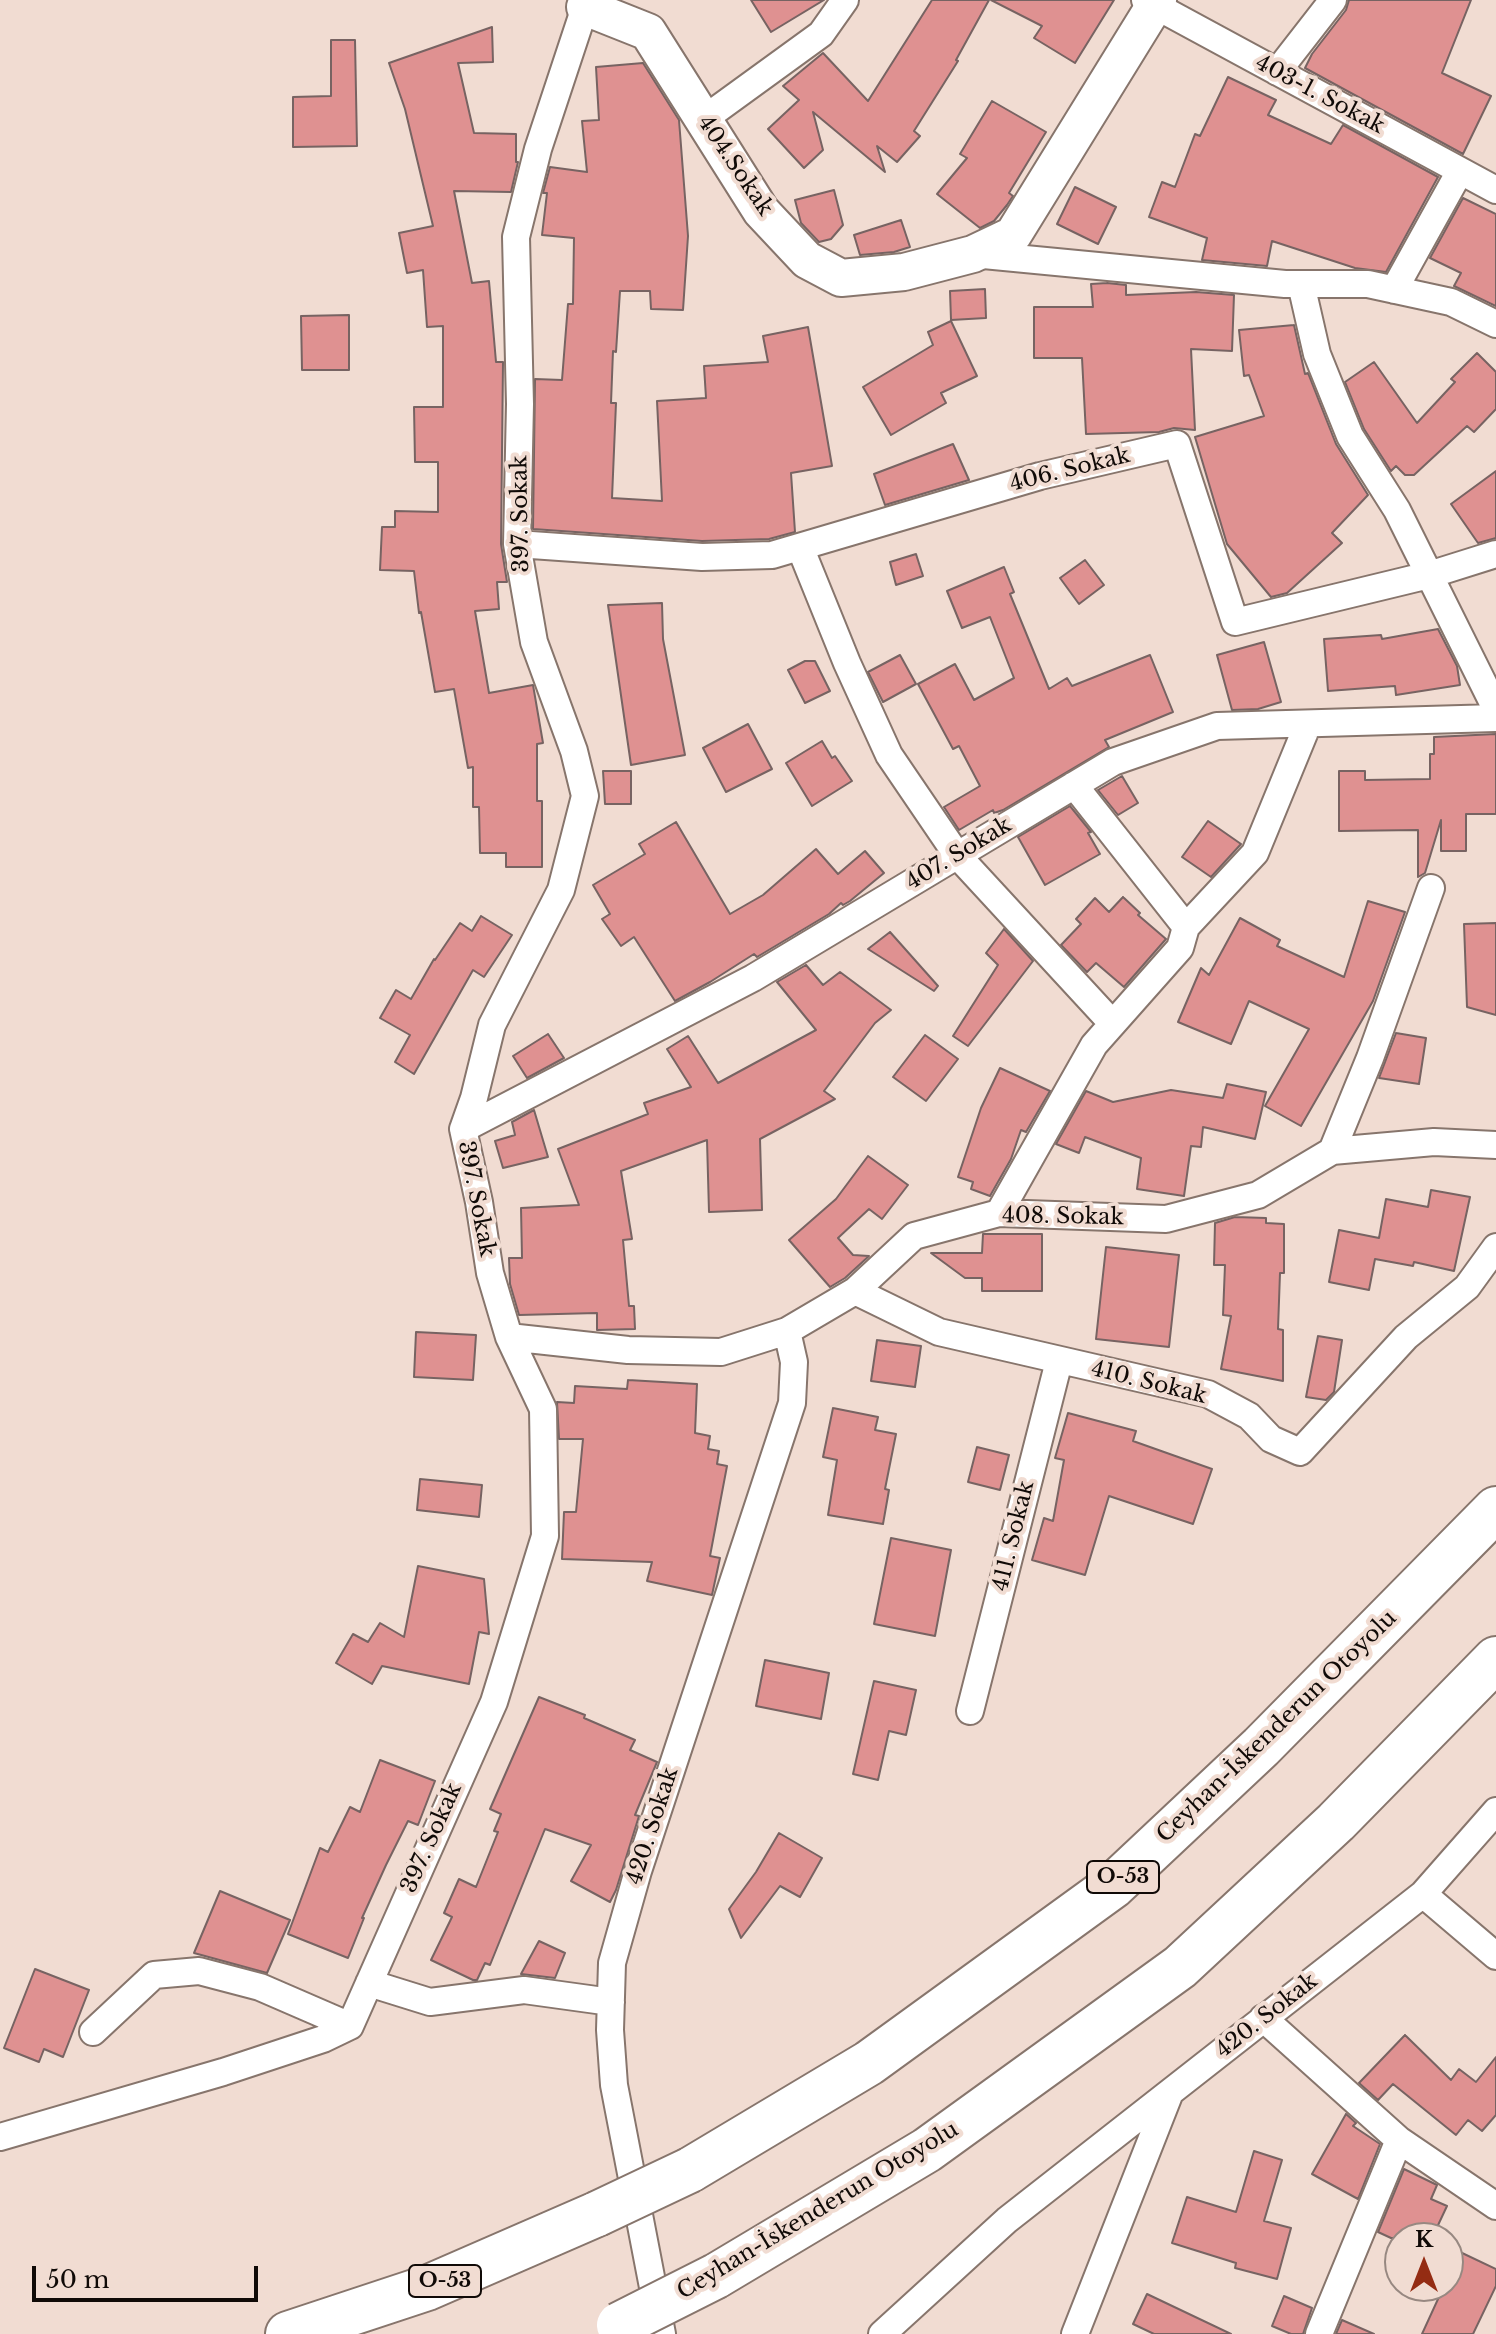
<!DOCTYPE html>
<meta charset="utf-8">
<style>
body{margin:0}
#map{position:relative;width:1496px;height:2334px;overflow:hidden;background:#f1dcd2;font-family:"Libre Baskerville",serif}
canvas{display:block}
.north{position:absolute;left:1384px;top:2222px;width:80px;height:80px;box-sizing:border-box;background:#f1dcd2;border:2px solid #978881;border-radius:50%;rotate:0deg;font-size:22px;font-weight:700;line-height:32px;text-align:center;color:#100a07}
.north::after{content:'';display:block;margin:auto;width:28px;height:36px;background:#942c13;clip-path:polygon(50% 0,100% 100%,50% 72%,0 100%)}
.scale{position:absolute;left:32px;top:2266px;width:226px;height:36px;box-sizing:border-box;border:4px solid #100a07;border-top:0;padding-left:10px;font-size:24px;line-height:28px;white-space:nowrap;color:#100a07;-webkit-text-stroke:6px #f1dcd2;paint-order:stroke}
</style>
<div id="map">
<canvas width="1496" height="2334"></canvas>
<div class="north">K</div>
<div class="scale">50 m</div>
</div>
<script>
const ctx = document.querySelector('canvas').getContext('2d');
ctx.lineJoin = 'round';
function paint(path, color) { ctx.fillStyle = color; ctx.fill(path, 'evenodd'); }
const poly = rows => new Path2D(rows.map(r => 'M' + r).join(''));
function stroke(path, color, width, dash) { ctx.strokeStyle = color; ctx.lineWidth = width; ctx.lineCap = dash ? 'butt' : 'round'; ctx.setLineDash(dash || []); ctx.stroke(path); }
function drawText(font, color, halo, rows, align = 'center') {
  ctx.font = font + ' "Libre Baskerville",serif'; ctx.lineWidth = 8; ctx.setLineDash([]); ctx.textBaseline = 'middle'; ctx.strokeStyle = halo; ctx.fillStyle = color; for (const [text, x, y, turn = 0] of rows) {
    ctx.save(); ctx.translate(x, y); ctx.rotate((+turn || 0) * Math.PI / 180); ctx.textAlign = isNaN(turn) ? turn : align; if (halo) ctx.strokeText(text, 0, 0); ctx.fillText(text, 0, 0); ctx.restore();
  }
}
const building = poly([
 [751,0,824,0,771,32,751,0],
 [932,0,989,0,956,60,958,61,914,131,920,136,897,162,877,146,885,172,813,112,823,150,804,168,768,129,799,100,783,86,823,53,868,101,932,0],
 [991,0,1114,0,1075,63,1034,38,1042,26,991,0],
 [1349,0,1471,0,1442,73,1491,96,1463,154,1305,68,1312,54,1346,10,1349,0],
 [492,27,493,62,458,63,474,133,516,134,516,162,518,162,511,192,454,191,472,283,489,281,496,362,503,362,501,544,507,582,497,582,499,609,475,611,489,693,533,685,543,743,537,744,537,801,542,801,542,867,506,867,506,853,480,853,479,807,473,807,473,767,468,768,454,689,435,692,421,612,419,613,414,571,380,570,382,527,395,527,395,511,438,512,438,462,415,462,414,407,443,407,443,326,427,327,423,270,407,273,399,233,433,226,405,109,389,63,492,27],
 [331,40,355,40,357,146,293,147,293,97,331,96,331,40],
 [643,63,679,120,688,236,683,310,651,309,650,291,620,291,616,352,613,351,611,403,616,403,612,498,662,501,657,401,706,398,704,366,768,362,763,336,808,327,832,466,791,473,795,532,769,539,702,541,533,529,535,379,562,380,568,304,573,304,574,238,542,235,547,193,543,193,550,167,587,172,582,121,599,120,596,67,643,63],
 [1228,77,1276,100,1268,115,1331,144,1343,125,1438,177,1386,272,1355,268,1272,241,1267,266,1202,260,1207,238,1149,217,1162,182,1175,187,1195,134,1200,136,1228,77],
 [992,101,1046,132,1009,193,1013,196,1007,205,994,221,980,228,937,194,967,158,960,154,992,101],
 [1075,187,1116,207,1098,244,1057,224,1075,187],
 [834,190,843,225,831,239,819,242,801,223,795,200,834,190],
 [1463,198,1496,214,1496,306,1454,286,1461,273,1430,258,1463,198],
 [901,220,910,247,894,252,860,255,854,235,901,220],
 [1107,283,1126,285,1126,295,1196,292,1234,295,1232,351,1191,349,1195,430,1174,428,1159,432,1086,434,1082,358,1034,358,1034,307,1093,307,1091,284,1107,283],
 [985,289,986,318,951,320,950,291,985,289],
 [349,315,349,370,302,370,301,316,349,315],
 [951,321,977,376,941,393,946,403,891,435,863,387,933,345,928,332,951,321],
 [1294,325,1305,374,1308,373,1336,444,1368,495,1332,533,1342,543,1287,593,1271,597,1227,544,1195,437,1264,416,1249,375,1244,376,1239,330,1294,325],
 [1477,353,1496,372,1496,409,1474,432,1467,426,1414,475,1405,475,1396,466,1391,471,1364,429,1345,382,1374,362,1417,423,1455,382,1451,379,1477,353],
 [953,444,969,480,885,505,874,474,953,444],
 [1496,471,1496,538,1478,543,1451,504,1496,471],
 [916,554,923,576,896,585,890,562,916,554],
 [1085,560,1104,585,1079,604,1060,578,1085,560],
 [1004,567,1014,592,1010,594,1049,689,1067,678,1072,686,1150,655,1173,712,1105,740,1109,747,1003,810,994,813,993,810,959,830,944,807,980,786,959,746,953,749,918,684,955,664,974,700,1014,678,990,617,962,628,947,591,1004,567],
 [662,603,663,639,685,755,631,765,608,605,662,603],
 [1438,629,1457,666,1460,685,1396,695,1395,686,1328,691,1324,639,1381,635,1382,639,1438,629],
 [1264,642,1281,702,1258,709,1232,710,1217,655,1264,642],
 [900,655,916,684,883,702,868,672,900,655],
 [805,661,815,661,830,691,805,703,788,670,805,661],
 [748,724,772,769,726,792,703,748,748,724],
 [1496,734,1496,814,1466,814,1466,851,1441,851,1441,820,1425,873,1418,877,1418,830,1339,831,1339,771,1365,771,1365,780,1430,779,1430,754,1434,754,1434,737,1496,734],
 [822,741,832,758,835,756,852,781,812,806,786,763,822,741],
 [603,771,631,771,631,804,605,804,603,771],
 [1122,776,1138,803,1118,815,1098,790,1122,776],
 [1070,806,1091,832,1088,833,1100,854,1045,885,1018,837,1070,806],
 [1208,821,1241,844,1211,877,1182,857,1208,821],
 [676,822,730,914,763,895,816,849,838,874,865,851,884,873,850,901,843,905,841,903,829,914,757,957,754,954,710,982,675,1001,634,937,621,946,602,919,610,914,593,885,645,854,639,844,676,822],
 [1123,897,1140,913,1138,915,1166,939,1124,987,1096,963,1087,972,1061,945,1081,924,1076,919,1095,898,1109,912,1123,897],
 [1368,901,1405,912,1373,1001,1301,1126,1265,1106,1309,1029,1249,1001,1231,1044,1178,1022,1201,968,1209,975,1240,918,1280,940,1277,946,1344,977,1368,901],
 [481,916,512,935,484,977,473,970,414,1074,395,1062,410,1035,380,1018,396,990,411,999,434,959,435,960,460,923,472,931,481,916],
 [1496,923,1496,1015,1467,1007,1464,924,1496,923],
 [1004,929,1033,961,968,1046,953,1036,998,965,986,953,1004,929],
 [890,932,938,986,934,991,868,949,890,932],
 [806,965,823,985,840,972,891,1010,875,1023,824,1091,835,1099,760,1139,762,1210,709,1212,707,1140,621,1171,632,1239,623,1240,629,1306,634,1306,635,1329,597,1330,597,1313,519,1315,510,1284,509,1258,522,1258,521,1208,579,1205,558,1149,648,1114,644,1103,691,1087,667,1049,688,1036,718,1083,816,1030,777,982,806,965],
 [1396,1033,1426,1038,1419,1084,1379,1078,1396,1033],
 [548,1034,564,1058,527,1078,513,1056,548,1034],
 [925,1035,958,1059,926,1101,893,1077,925,1035],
 [1000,1068,1050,1091,1026,1132,1021,1130,1011,1159,990,1196,971,1189,973,1182,958,1177,981,1108,1000,1068],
 [1227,1084,1266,1092,1255,1139,1203,1127,1201,1147,1191,1146,1184,1196,1137,1189,1141,1158,1085,1137,1079,1153,1056,1144,1086,1091,1113,1102,1171,1090,1223,1098,1227,1084],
 [534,1110,548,1157,503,1168,495,1141,515,1135,512,1122,534,1110],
 [868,1156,908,1185,882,1219,869,1209,838,1238,853,1255,869,1256,845,1278,830,1287,789,1240,836,1199,868,1156],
 [1431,1190,1470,1197,1454,1271,1414,1262,1413,1266,1375,1259,1369,1290,1329,1282,1339,1230,1379,1238,1386,1199,1428,1207,1431,1190],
 [1235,1217,1266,1218,1266,1223,1284,1224,1284,1273,1280,1273,1278,1329,1283,1330,1283,1381,1221,1369,1231,1316,1223,1315,1225,1265,1214,1265,1215,1223,1235,1217],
 [983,1234,1042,1234,1042,1291,982,1291,982,1278,965,1278,931,1253,982,1253,983,1234],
 [1106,1247,1179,1255,1169,1347,1096,1339,1106,1247],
 [416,1332,476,1335,473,1380,414,1377,416,1332],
 [1318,1336,1342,1340,1334,1392,1326,1400,1306,1397,1318,1336],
 [877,1340,921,1346,915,1387,871,1381,877,1340],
 [628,1380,697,1384,695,1433,710,1436,708,1449,719,1451,717,1464,727,1466,710,1556,720,1558,712,1595,647,1581,652,1562,562,1559,564,1512,576,1512,583,1439,559,1439,557,1402,574,1403,575,1386,627,1389,628,1380],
 [833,1408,878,1417,875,1430,896,1434,885,1489,889,1490,883,1524,828,1515,837,1460,823,1457,833,1408],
 [1068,1413,1136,1431,1133,1441,1212,1469,1193,1524,1109,1496,1085,1575,1032,1560,1044,1518,1053,1521,1064,1460,1055,1458,1068,1413],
 [977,1447,1009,1455,1000,1490,968,1482,977,1447],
 [420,1479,482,1485,479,1517,417,1510,420,1479],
 [891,1538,951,1550,935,1636,874,1624,891,1538],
 [418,1566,484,1579,489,1634,479,1632,469,1684,382,1666,372,1684,336,1663,353,1634,368,1642,380,1623,404,1637,418,1566],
 [765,1660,829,1673,821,1719,756,1706,765,1660],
 [874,1681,916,1690,906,1735,889,1731,878,1780,853,1774,874,1681],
 [539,1697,585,1715,584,1718,635,1740,630,1750,657,1762,635,1815,639,1816,616,1890,610,1902,571,1881,591,1845,545,1829,490,1965,485,1963,477,1980,473,1980,431,1960,452,1917,444,1913,459,1879,476,1887,498,1832,494,1831,501,1814,490,1809,539,1697],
 [380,1760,435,1781,418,1825,408,1821,386,1865,362,1918,364,1918,348,1958,288,1934,320,1848,328,1852,350,1807,360,1812,380,1760],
 [779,1833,822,1858,800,1897,780,1886,741,1938,729,1909,756,1872,779,1833],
 [220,1891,290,1920,267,1973,194,1953,220,1891],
 [539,1941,565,1953,555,1978,521,1974,539,1941],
 [35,1969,89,1990,63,2057,44,2049,39,2062,4,2048,35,1969],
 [1405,2035,1451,2080,1459,2069,1476,2082,1496,2057,1496,2115,1482,2131,1468,2120,1456,2135,1393,2084,1378,2100,1359,2083,1405,2035],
 [1346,2114,1356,2123,1353,2126,1380,2144,1358,2199,1312,2174,1346,2114],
 [1254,2151,1282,2160,1264,2221,1291,2228,1277,2279,1235,2268,1236,2263,1172,2243,1187,2197,1236,2212,1254,2151],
 [1404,2169,1437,2185,1431,2199,1447,2206,1432,2238,1391,2238,1378,2232,1404,2169],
 [1460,2252,1496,2269,1496,2286,1473,2334,1422,2334,1444,2286,1448,2286,1448,2278,1460,2252],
 [1147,2294,1231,2334,1154,2334,1133,2324,1147,2294],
 [1284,2296,1312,2308,1303,2334,1291,2334,1272,2326,1284,2296],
 [1342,2320,1374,2334,1336,2334,1342,2320]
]);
const street = poly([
 [1145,0,1496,190],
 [1277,72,1333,0],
 [704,119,821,34,845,0],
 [973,254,1285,284,1368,284,1451,302,1496,324],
 [1301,284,1317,354,1350,436,1397,510,1496,709],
 [1394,290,1460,171],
 [517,544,702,557,772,555,1040,476,1177,444,1235,622,1429,575,1496,554],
 [800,547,847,663,889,755,957,855,1112,1023],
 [1074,785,1186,927],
 [463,1129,753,978,1113,762,1217,726,1496,718],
 [1332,1151,1370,1058,1431,888],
 [999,1213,1094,1045,1180,948,1186,927,1255,853,1308,724],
 [855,1291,939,1332,1208,1394,1249,1416,1271,1439,1300,1452,1406,1337,1467,1287,1496,1247],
 [509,1337,628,1350,721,1352,787,1331,855,1291,914,1236,999,1213,1166,1219,1258,1195,1332,1151,1434,1142,1496,1145],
 [970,1711,1059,1361],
 [1423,1894,1496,1956],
 [369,1983,430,2002,524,1990,611,2002],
 [1263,2018,1399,2140,1496,2206],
 [93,2032,154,1975,199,1971,260,1987,350,2026],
 [0,2137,223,2072,323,2039,350,2026,494,1702,545,1536,543,1409,509,1337,490,1273,479,1202,463,1129,474,1098,492,1025,561,890,585,796,574,751,534,642,517,544,520,404,516,237,538,149,585,7,583,0],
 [662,2334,614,2085,610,2030,612,1963,638,1871,792,1403,794,1362,787,1331],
 [882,2334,1007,2220,1423,1894,1496,1811],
 [1075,2334,1169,2095],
 [1319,2334,1399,2140]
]);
const secondary = poly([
 [585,7,648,32,761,211,807,260,841,278,904,272,973,254,1013,235,1158,0]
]);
const highway = poly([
 [690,2170,869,2063,1113,1886,1261,1747,1496,1509],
 [716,2276,927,2150,1180,1967,1336,1822,1496,1659],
 [288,2334,427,2288,597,2214]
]);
const highwayBridge = poly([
 [597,2214,690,2170],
 [619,2325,716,2276]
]);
const shields = [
 [1123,1877,72],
 [445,2281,72]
];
const shieldNames = [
 ["O-53",1123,1877],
 ["O-53",445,2281]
];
const streetNames = [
 ["403-1. Sokak",1320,95,28],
 ["404.Sokak",735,166,56],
 ["406. Sokak",1070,470,-14],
 ["397. Sokak",521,514,-91],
 ["407. Sokak",959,854,-31],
 ["397. Sokak",476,1199,79],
 ["408. Sokak",1063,1217,1],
 ["410. Sokak",1149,1383,14],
 ["411. Sokak",1014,1536,-76],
 ["Ceyhan-İskenderun Otoyolu",1277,1727,-44],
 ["420. Sokak",653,1826,-72],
 ["397. Sokak",432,1838,-66],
 ["420. Sokak",1267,2016,-38],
 ["Ceyhan-İskenderun Otoyolu",818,2211,-31]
];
paint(building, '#df9191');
stroke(building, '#776362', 2);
stroke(street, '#87756c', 30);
stroke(secondary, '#87756c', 40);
stroke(highway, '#87756c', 48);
stroke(street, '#fff', 26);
stroke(secondary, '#fff', 36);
stroke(highway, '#fff', 44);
stroke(highwayBridge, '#87756c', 48, []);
stroke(highwayBridge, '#fff', 44);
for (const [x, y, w] of shields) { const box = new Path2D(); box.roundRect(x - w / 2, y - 16, w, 32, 6); ctx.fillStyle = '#f1dcd2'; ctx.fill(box); stroke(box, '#100a07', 2); }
drawText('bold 20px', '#100a07', null, shieldNames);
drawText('22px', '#100a07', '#f1dcd2', streetNames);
</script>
